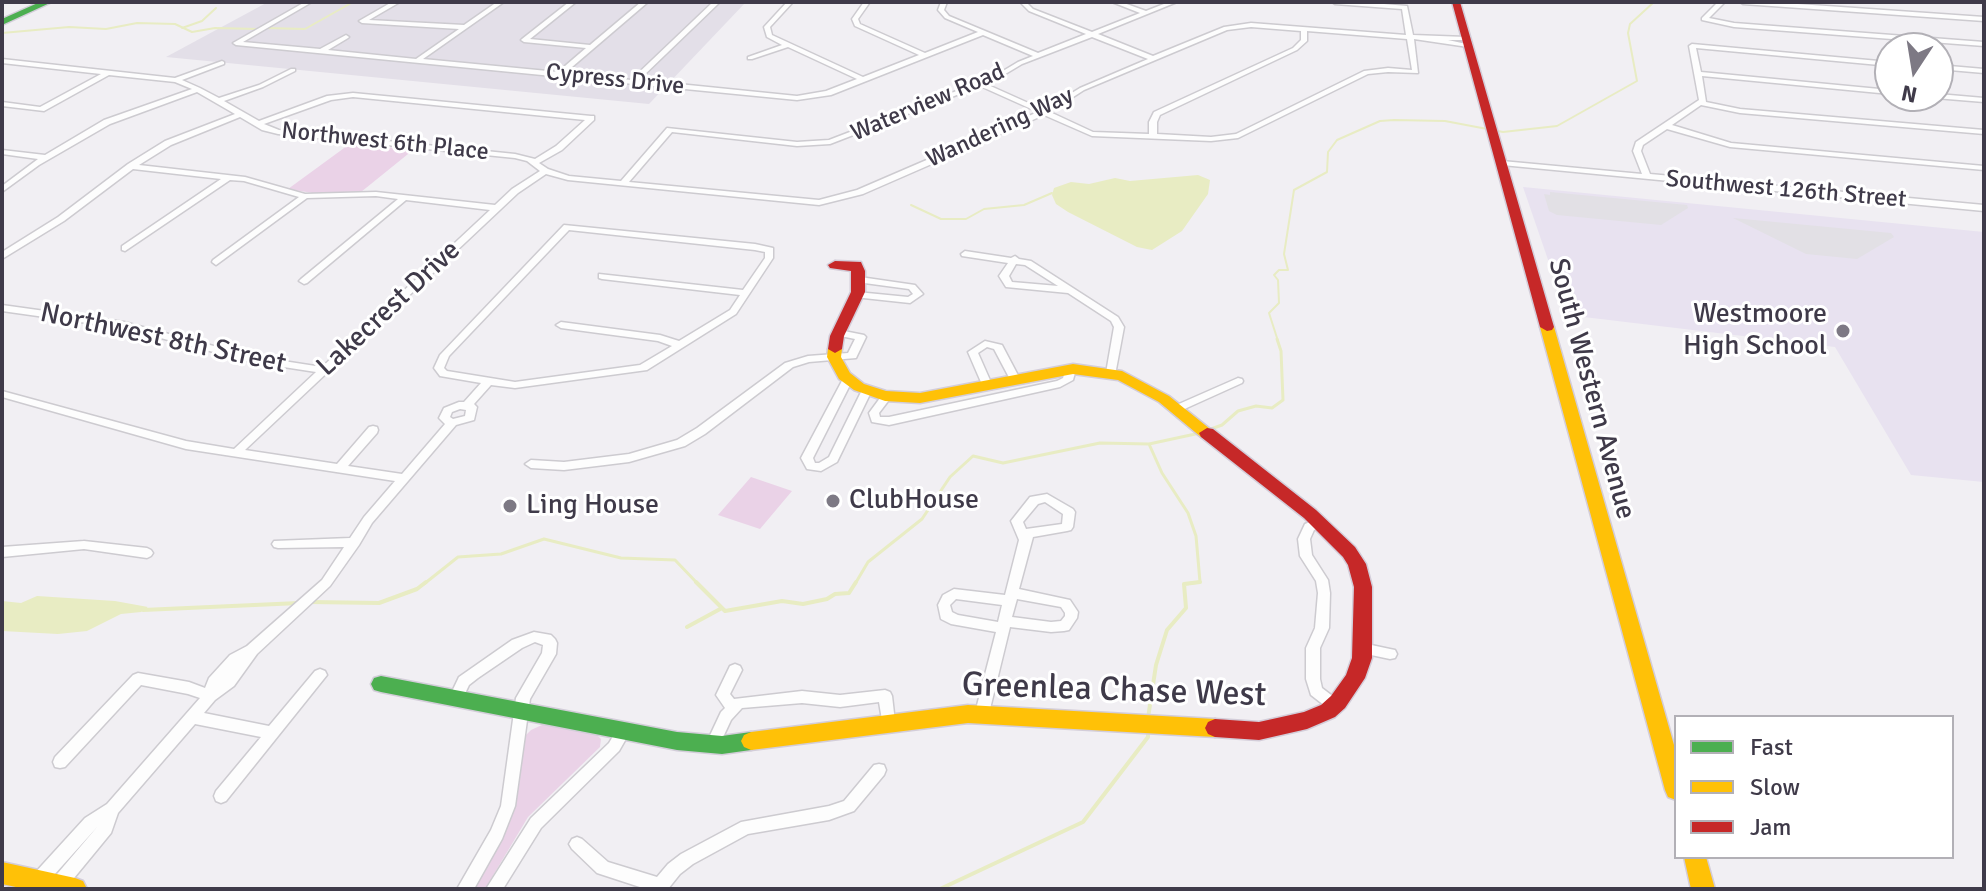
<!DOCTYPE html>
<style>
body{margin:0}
#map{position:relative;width:1986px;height:891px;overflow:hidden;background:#f1eff3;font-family:Signika,sans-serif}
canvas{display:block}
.frame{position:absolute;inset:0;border:4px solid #3f3a49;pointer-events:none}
.legend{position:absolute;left:1674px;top:715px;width:280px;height:144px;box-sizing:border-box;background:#fff;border:2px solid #b2b0b6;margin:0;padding:10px 14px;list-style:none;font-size:24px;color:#3f3a49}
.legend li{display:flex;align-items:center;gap:16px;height:40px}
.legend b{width:40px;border:2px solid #b2b0b6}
.north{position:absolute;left:1874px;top:32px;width:80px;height:80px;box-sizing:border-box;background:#fff;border:2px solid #b2b0b6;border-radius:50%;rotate:192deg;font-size:22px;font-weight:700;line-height:32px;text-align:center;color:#3f3a49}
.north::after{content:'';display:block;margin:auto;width:28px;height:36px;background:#7d7984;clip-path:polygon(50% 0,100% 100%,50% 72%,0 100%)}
</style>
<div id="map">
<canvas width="1986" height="891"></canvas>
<div class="frame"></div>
<ul class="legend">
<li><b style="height:10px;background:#4caf50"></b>Fast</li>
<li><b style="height:10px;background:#ffc107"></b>Slow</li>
<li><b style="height:10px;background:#c62828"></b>Jam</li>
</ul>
<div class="north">N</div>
</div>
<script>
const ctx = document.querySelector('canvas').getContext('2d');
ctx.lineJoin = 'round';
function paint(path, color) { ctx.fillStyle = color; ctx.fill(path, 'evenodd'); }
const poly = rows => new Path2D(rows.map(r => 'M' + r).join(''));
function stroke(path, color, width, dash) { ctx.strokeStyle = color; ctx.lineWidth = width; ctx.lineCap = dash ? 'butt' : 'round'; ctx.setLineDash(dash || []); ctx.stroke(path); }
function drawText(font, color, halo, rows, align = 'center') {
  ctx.font = font + ' Signika,sans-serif'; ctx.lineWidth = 6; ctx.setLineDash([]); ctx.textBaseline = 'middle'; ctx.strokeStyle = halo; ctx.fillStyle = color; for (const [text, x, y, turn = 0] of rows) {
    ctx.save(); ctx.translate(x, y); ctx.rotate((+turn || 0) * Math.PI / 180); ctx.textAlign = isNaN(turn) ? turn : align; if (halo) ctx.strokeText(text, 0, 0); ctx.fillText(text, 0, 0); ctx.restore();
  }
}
const residential = poly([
 [268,2,746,2,649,104,166,57]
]);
const education = poly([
 [1523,187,1984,232,1984,482,1911,475,1835,347,1567,315]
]);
const green = poly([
 [351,143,413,150,361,192,319,194,288,189],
 [751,477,792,491,760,529,718,515],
 [544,724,596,734,601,739,600,747,528,817,485,889,472,889,512,815,525,736,531,730]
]);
const parking = poly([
 [1550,192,1687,205,1688,208,1661,225,1557,215,1549,211,1544,194,1550,195],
 [1733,218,1891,233,1894,237,1857,259,1806,254]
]);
const water = poly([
 [1198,175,1210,180,1208,194,1182,231,1152,250,1137,247,1068,212,1056,204,1052,195,1054,188,1071,182,1089,184,1115,178,1130,181],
 [37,596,115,601,148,607,141,612,121,614,87,631,58,634,2,631,2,601,21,603]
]);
const streamFar2 = poly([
 [182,28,202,21,216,8],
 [266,28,305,29,353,2],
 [2,33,69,27,106,29,137,23,175,24,192,32,215,28,258,29],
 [911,205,941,219,966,219,984,209,1024,205,1052,193],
 [1278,341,1269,313,1279,303,1278,280,1274,275,1279,270,1288,270,1284,254,1294,190,1327,172,1328,152,1337,140,1380,121,1394,120,1445,121,1503,132,1557,126,1637,81,1628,33,1630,24,1654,2]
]);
const streamFar1 = poly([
 [1211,429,1222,425,1238,411,1256,406,1272,408,1283,400,1281,351,1277,339],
 [1149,444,1162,473,1188,513,1196,536,1200,582,1186,584],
 [424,584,458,557,501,554,544,539,621,558,675,560,698,584],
 [855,584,868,562,922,519,950,477,973,456,1003,463,1100,443,1149,444,1200,433]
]);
const stream = poly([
 [696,582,725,611,782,601,803,604,827,599,835,594,849,593,856,582],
 [310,602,379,603,417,589,426,582],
 [143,610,299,603],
 [687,627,722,608],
 [1148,718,1156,665,1167,630,1186,608,1184,584,1200,582],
 [940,889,1083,822,1148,737,1148,730]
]);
const street = poly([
 [305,2,312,2,243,42,320,49,346,35,349,37,348,38,328,50,416,59,459,29,362,23,359,21,392,2,400,2,369,20,464,25,497,2,504,2,423,59,558,72,586,48,524,42,521,40,522,39,569,2,576,2,530,39,590,45,641,2,648,2,565,73,631,80,713,2,720,2,639,80,797,96,826,91,857,79,788,47,752,59,748,59,748,57,782,45,767,37,764,27,787,2,793,2,770,27,772,35,863,77,919,55,855,26,852,19,864,2,870,2,858,19,860,24,925,53,978,32,945,18,938,10,941,2,947,2,944,10,949,16,1038,53,1086,34,1029,11,1020,2,1026,2,1033,9,1092,32,1140,13,1112,2,1121,2,1146,11,1169,2,1177,2,1098,34,1153,56,1224,27,1251,23,1406,35,1402,9,1335,4,1332,2,1361,2,1407,6,1413,35,1466,37,1469,39,1468,40,1448,40,1471,45,1468,47,1414,39,1418,73,1388,72,1368,74,1238,138,1211,141,1092,136,1044,115,863,194,819,205,568,180,546,174,518,193,245,450,337,464,369,427,373,426,377,427,378,430,377,433,348,466,402,474,445,424,439,418,444,408,459,402,464,402,481,383,440,376,434,368,440,355,564,225,755,244,773,248,773,258,736,314,647,370,515,388,491,385,474,404,477,407,474,420,456,425,372,523,359,545,330,586,257,654,234,686,215,700,204,713,269,726,315,671,320,669,325,671,327,675,226,801,221,803,216,801,214,796,216,791,261,737,195,724,118,813,111,833,65,889,52,889,50,885,52,880,98,826,45,885,39,888,33,885,31,880,33,875,85,818,107,804,200,698,188,694,141,685,65,767,60,768,55,767,53,762,55,757,133,675,138,673,189,682,205,688,209,678,230,655,247,646,322,580,344,547,278,548,274,547,272,544,274,541,350,538,364,517,395,481,186,449,2,397,2,391,186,441,234,449,316,372,251,362,123,328,2,311,2,305,124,322,251,356,322,367,490,210,406,200,307,283,304,284,299,281,301,279,398,199,376,196,307,198,216,265,212,262,213,260,299,197,244,181,230,180,125,251,122,250,122,246,221,179,133,169,64,221,2,259,2,252,58,217,128,164,165,141,235,114,197,92,110,124,39,165,2,192,2,186,38,159,2,154,2,150,45,155,104,120,192,89,175,82,109,75,44,111,2,106,2,102,40,107,101,74,2,63,2,59,175,78,222,61,224,62,224,64,182,80,200,88,219,98,259,85,291,69,295,69,295,71,263,87,224,101,259,121,327,96,353,93,591,116,594,116,594,120,562,150,539,163,548,169,569,176,621,181,667,128,797,142,829,140,993,77,1018,62,1033,56,983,35,831,95,797,100,236,45,233,43,305,2],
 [1251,27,1301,31,1301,40,1293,48,1154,112,1149,122,1149,134,1093,132,1050,112,1084,90,1227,30,1251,27],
 [1307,31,1407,39,1412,70,1388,68,1364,71,1236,134,1211,137,1157,134,1157,122,1160,115,1297,50,1307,41,1307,31],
 [1092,37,1148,59,1080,88,1044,110,986,84,997,79,1022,64,1092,37],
 [980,86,1038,112,857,190,819,200,629,182,672,132,797,146,830,144,980,86],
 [353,97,585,120,556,146,535,159,515,154,279,130,264,124,331,100,353,97],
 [240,117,262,130,278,134,515,158,527,161,540,171,512,189,495,205,376,192,305,194,245,177,139,165,171,145,240,117],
 [569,230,755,250,765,252,765,258,743,290,599,274,599,278,602,279,740,295,730,310,679,341,660,335,561,322,556,325,561,328,658,341,672,346,640,365,515,382,447,371,444,368,449,356,569,230],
 [460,409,466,410,465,416,453,419,450,417,452,412,460,409],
 [1718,2,1725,2,1709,18,1734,23,1984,42,1984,46,1734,27,1702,20,1702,18,1718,2],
 [1740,2,1769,2,1984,17,1984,21,1743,4,1740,2],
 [1692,44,1890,62,1890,66,1696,48,1701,72,1890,90,1890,94,1702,76,1706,102,1740,109,1984,130,1984,134,1740,113,1701,105,1672,125,1731,143,1984,166,1984,170,1730,147,1667,129,1643,145,1641,151,1650,174,1984,205,1984,211,1502,165,1498,163,1502,161,1642,174,1633,151,1636,142,1699,100,1689,46,1692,44],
 [1938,65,1984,69,1984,73,1938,69,1938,65],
 [1938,94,1984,98,1984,102,1935,98,1931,96,1938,96,1938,94],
 [965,251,1011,258,1015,256,1019,259,1031,261,1118,317,1124,327,1115,375,1107,375,1106,373,1114,327,1111,321,1068,293,1006,287,999,276,1008,263,962,256,961,254,965,251],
 [1016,264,1025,265,1058,286,1012,282,1009,276,1016,264],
 [860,277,915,285,923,294,910,303,854,297,852,295,857,292,908,297,913,294,909,289,857,282,857,278,860,277],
 [839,330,864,335,866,337,856,358,809,362,793,367,705,434,685,446,629,462,564,470,531,468,525,464,531,460,564,462,629,454,677,440,697,428,785,363,808,356,848,353,855,339,836,335,834,333,839,330],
 [985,341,1002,345,1021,381,1020,383,1012,383,994,349,987,347,978,353,993,387,992,389,984,389,968,352,985,341],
 [1071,366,1076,369,1073,380,1060,387,889,425,872,422,869,413,883,394,887,393,892,396,879,413,880,417,889,417,1057,381,1063,378,1066,369,1071,366],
 [848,376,853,379,813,458,815,463,819,463,829,457,863,388,867,387,872,390,837,462,821,471,807,469,801,458,843,379,848,376],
 [1238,378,1242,379,1243,381,1242,383,1180,411,1176,412,1171,409,1172,407,1238,378],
 [1047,494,1073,509,1075,512,1073,527,1071,530,1067,531,1033,537,1019,589,1070,600,1078,612,1077,618,1069,630,1064,631,1051,632,1010,627,989,713,987,717,982,719,977,717,975,713,996,632,951,624,941,619,938,605,943,595,954,589,1005,595,1019,540,1011,521,1030,497,1047,494],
 [1045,502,1063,514,1062,524,1026,529,1023,522,1038,504,1045,502],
 [956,599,1002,605,998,622,958,615,952,612,950,605,956,599],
 [1017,599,1061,607,1065,613,1065,616,1061,621,1051,622,1012,617,1017,599],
 [1320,518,1324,519,1326,522,1324,525,1314,530,1310,539,1312,555,1328,580,1330,593,1329,628,1320,648,1320,679,1322,688,1339,701,1341,705,1339,709,1334,711,1329,709,1311,695,1306,679,1306,648,1315,628,1318,593,1316,581,1300,556,1298,539,1305,524,1320,518],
 [84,541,147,548,151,550,153,553,151,556,147,558,84,549,2,557,2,547,84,541],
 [534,632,551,635,555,639,557,643,556,654,530,699,515,806,502,839,474,889,457,889,491,830,501,806,516,698,542,653,543,645,535,642,522,648,478,678,469,685,461,702,456,704,451,702,449,698,459,677,512,640,534,632],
 [1362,643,1390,649,1395,650,1397,654,1395,658,1390,659,1357,652,1355,648,1357,644,1362,643],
 [735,664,740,666,742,670,730,694,734,699,802,691,840,695,885,690,890,692,892,696,895,722,893,726,888,728,883,726,879,702,840,707,802,703,742,708,731,720,718,748,713,750,708,748,706,744,721,712,725,708,716,695,730,666,735,664],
 [624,724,629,726,631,730,619,751,541,828,503,889,486,889,531,818,609,743,619,726,624,724],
 [879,764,884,765,886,770,884,775,854,811,829,820,748,834,693,864,680,874,668,889,646,889,597,873,572,849,569,844,572,839,577,837,582,839,608,862,657,877,668,864,681,854,741,822,829,806,844,801,874,765,879,764]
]);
const fast = poly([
 [40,2,52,2,2,25,2,19,40,2],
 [381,676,677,732,722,736,751,732,758,735,761,741,758,747,751,750,722,754,677,750,381,692,374,690,371,684,374,678,381,676]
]);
const slow = poly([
 [1547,323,1554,327,1676,752,1676,800,1668,797,1665,790,1540,327,1547,323],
 [835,345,842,349,841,357,850,373,864,384,886,391,920,393,1073,364,1122,371,1169,396,1215,433,1213,437,1201,437,1159,402,1118,380,1073,374,920,403,885,401,854,390,839,379,827,357,828,349,835,345],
 [968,705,1215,719,1222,722,1225,728,1222,734,1215,737,968,723,751,750,744,747,741,741,744,735,751,732,968,705],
 [1684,857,1706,857,1715,889,1691,889,1684,857],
 [2,862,75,878,83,881,87,889,25,889,2,884,2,862]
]);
const jam = poly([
 [1452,2,1460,2,1554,327,1552,330,1547,331,1540,327,1452,2],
 [835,261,861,262,865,271,865,292,844,336,842,349,835,353,828,349,830,336,851,292,851,271,830,268,828,265,835,261],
 [1207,428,1213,429,1316,510,1355,547,1366,564,1372,587,1372,658,1365,678,1345,708,1335,717,1307,729,1259,740,1215,737,1208,734,1205,728,1208,722,1215,719,1259,722,1304,712,1321,705,1331,696,1346,675,1352,658,1354,587,1348,565,1343,557,1304,518,1201,437,1199,433,1207,428]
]);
const markers = [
 [1843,331,8,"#7d7984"],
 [833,501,8,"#7d7984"],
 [510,506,8,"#7d7984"]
];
const farStreetnames = [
 ["Cypress Drive",615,80,6],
 ["Waterview Road",928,103,-23],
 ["Wandering Way",1000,128,-25],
 ["Northwest 6th Place",385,142,6],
 ["Southwest 126th Street",1786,190,5]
];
const streetNames = [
 ["Lakecrest Drive",389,309,-43],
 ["Northwest 8th Street",163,339,12],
 ["South Western Avenue",1591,389,75]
];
const poiNames = [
 ["Westmoore",1827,315,"right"],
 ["High School",1827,347,"right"],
 ["ClubHouse",849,501],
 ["Ling House",526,506]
];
const nearStreetnames = [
 ["Greenlea Chase West",1114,691,2]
];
paint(residential, '#e3dfe8');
paint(education, '#e8e2f0');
paint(green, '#ead2e7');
paint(parking, '#e2e0e5');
paint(water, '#e8ecc3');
stroke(streamFar2, '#e8ecc3', 2);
stroke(streamFar1, '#e8ecc3', 3);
stroke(stream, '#e8ecc3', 4);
stroke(street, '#cdcbd0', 3);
stroke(fast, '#d3cdd9', 3);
stroke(slow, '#d3cdd9', 3);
stroke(jam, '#d3cdd9', 3);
paint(street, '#fdfdfd');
paint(fast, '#4caf50');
paint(slow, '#ffc107');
paint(jam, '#c62828');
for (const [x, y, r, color] of markers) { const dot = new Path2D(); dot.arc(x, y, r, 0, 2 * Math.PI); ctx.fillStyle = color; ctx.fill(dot); stroke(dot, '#fff', 3); }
drawText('24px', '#3f3a49', '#fff', farStreetnames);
drawText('28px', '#3f3a49', '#fff', streetNames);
drawText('28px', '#3f3a49', '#fff', poiNames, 'left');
drawText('34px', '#3f3a49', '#fff', nearStreetnames);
</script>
